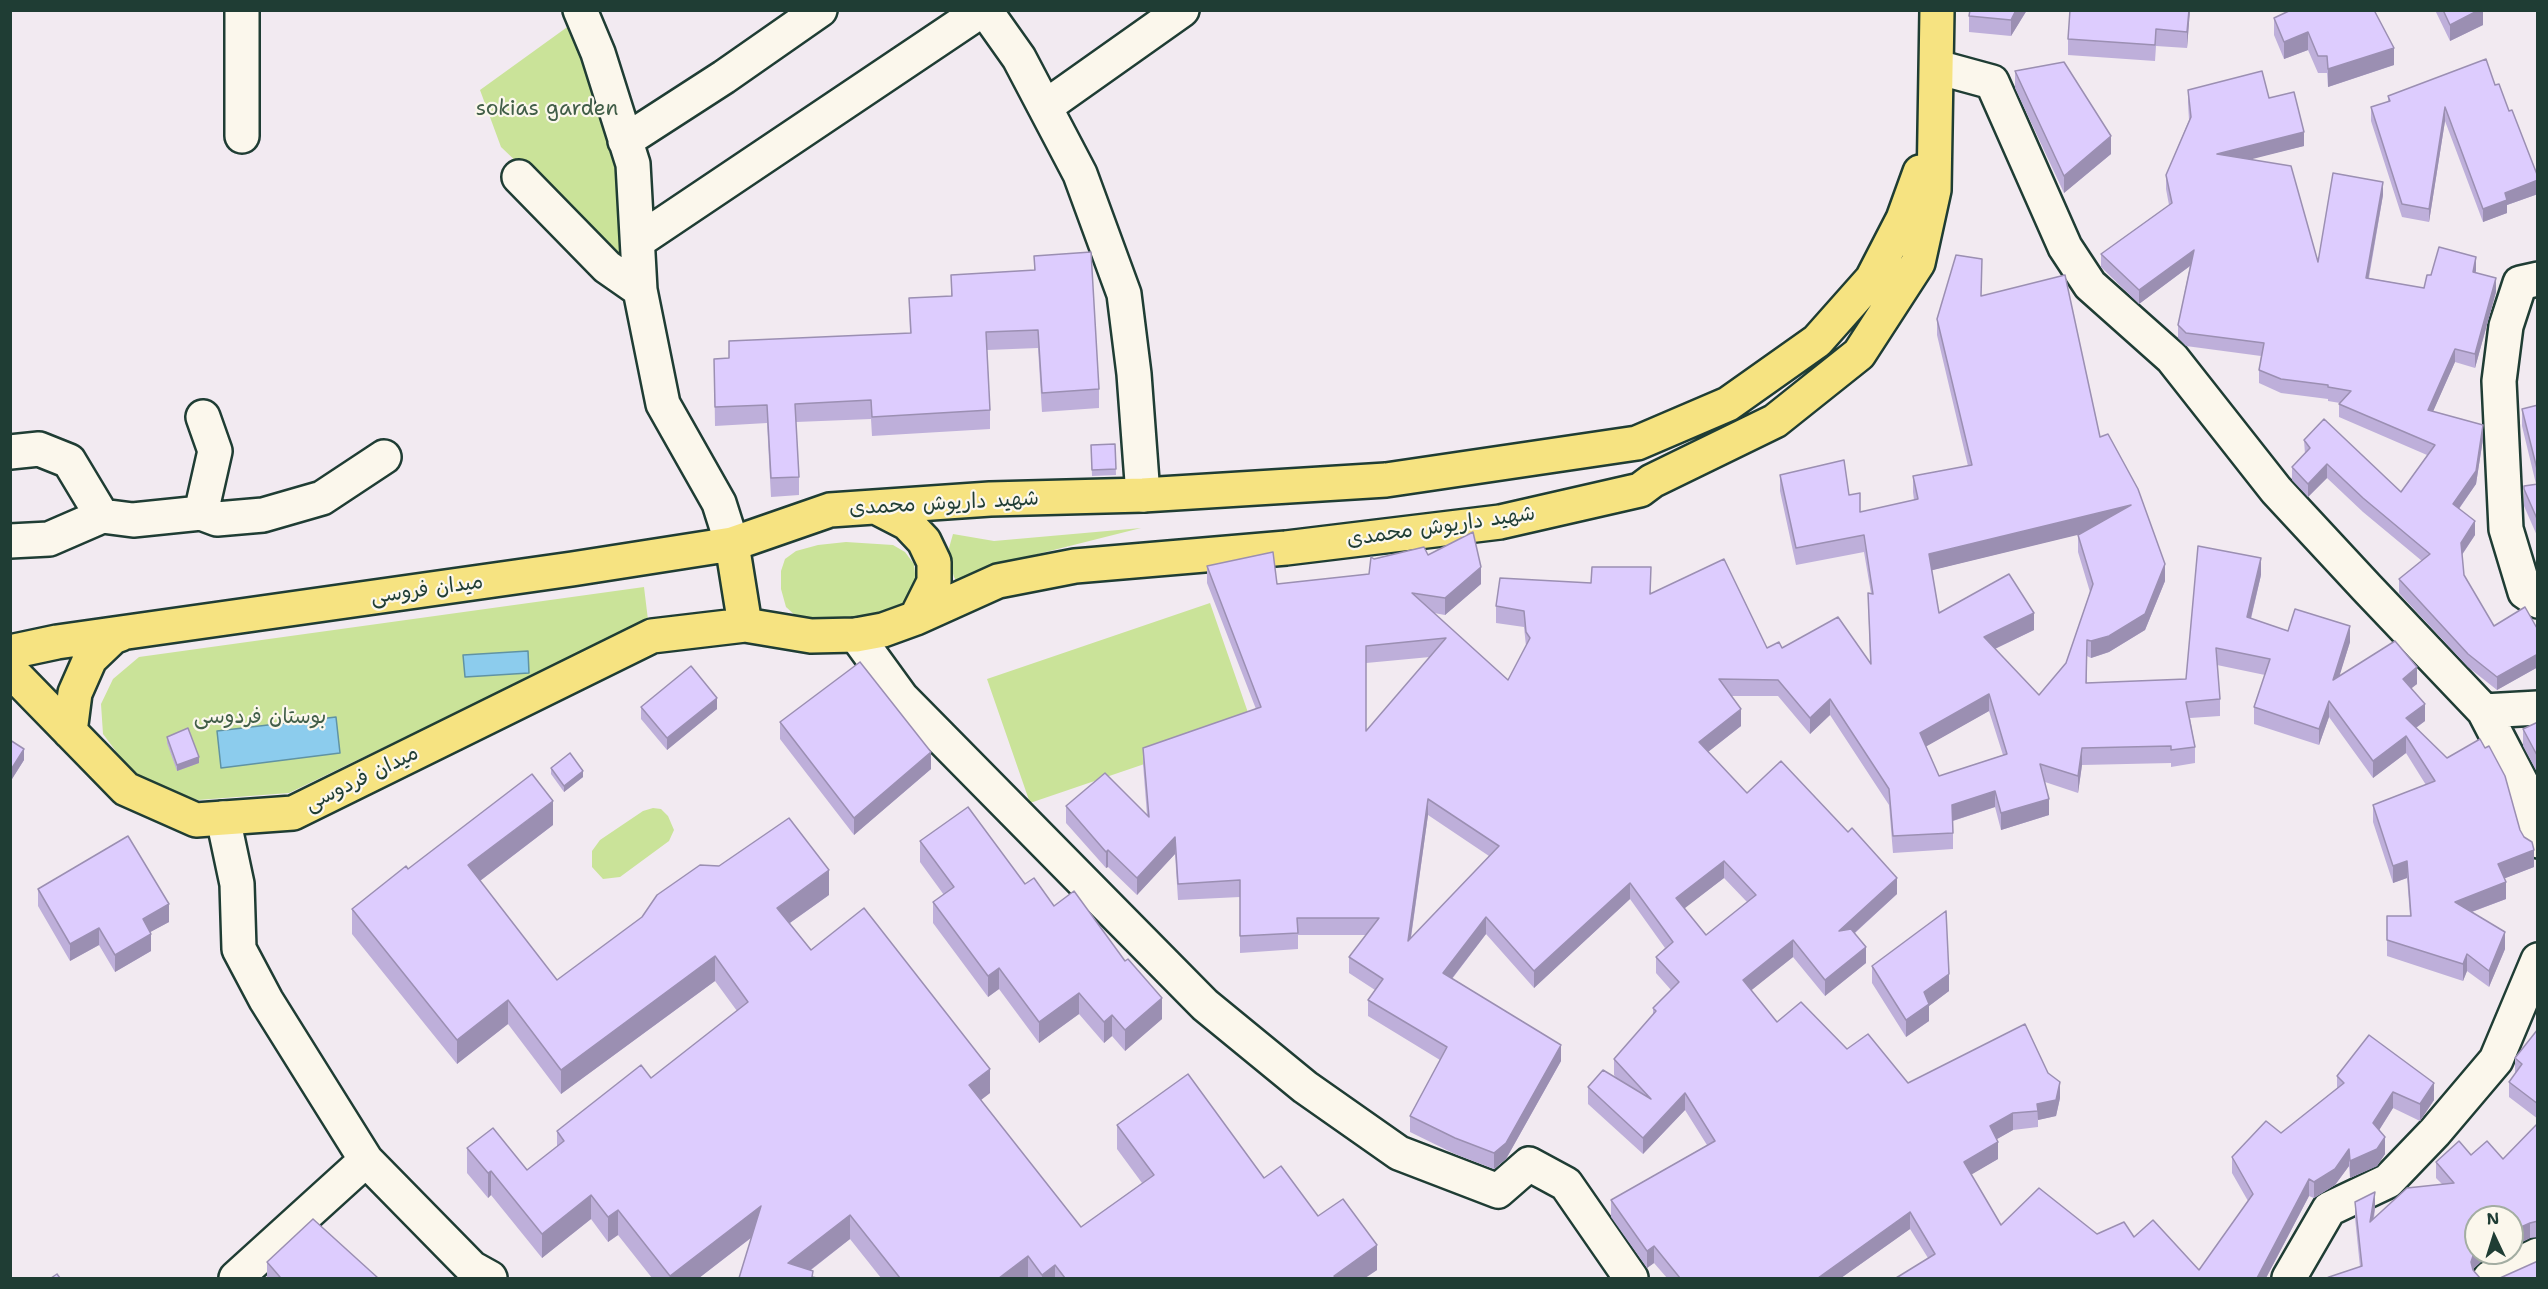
<!DOCTYPE html>
<meta charset="utf-8">
<style>
body{margin:0}
#map{position:relative;width:2548px;height:1289px;overflow:hidden;background:#f2eaf1;font-family:"Shantell Sans",sans-serif}
canvas{display:block}
.frame{position:absolute;inset:0;border:12px solid #1f3d34;pointer-events:none}
.north{position:absolute;left:2464px;top:1205px;width:60px;height:60px;box-sizing:border-box;background:#fbf7ec;border:2px solid #a3ada2;border-radius:50%;rotate:356deg;font-size:16px;font-weight:700;line-height:24px;text-align:center;color:#1f3d34}
.north::after{content:'';display:block;margin:auto;width:21px;height:27px;background:#1f3d34;clip-path:polygon(50% 0,100% 100%,50% 72%,0 100%)}
</style>
<div id="map">
<canvas width="2548" height="1289"></canvas>
<div class="frame"></div>
<div class="north">N</div>
</div>
<script>
const ctx = document.querySelector('canvas').getContext('2d');
ctx.lineJoin = 'round';
function paint(path, color) { ctx.fillStyle = color; ctx.fill(path, 'evenodd'); }
const poly = rows => new Path2D(rows.map(r => 'M' + r).join(''));
function stroke(path, color, width, dash) { ctx.strokeStyle = color; ctx.lineWidth = width; ctx.lineCap = dash ? 'butt' : 'round'; ctx.setLineDash(dash || []); ctx.stroke(path); }
function drawText(font, color, halo, rows, align = 'center') {
  ctx.font = font + ' "Shantell Sans","Playpen Sans Arabic",sans-serif'; ctx.lineWidth = 4.5; ctx.setLineDash([]); ctx.textBaseline = 'middle'; ctx.strokeStyle = halo; ctx.fillStyle = color; for (const [text, x, y, turn = 0] of rows) {
    ctx.save(); ctx.translate(x, y); ctx.rotate((+turn || 0) * Math.PI / 180); ctx.textAlign = isNaN(turn) ? turn : align; if (halo) ctx.strokeText(text, 0, 0); ctx.fillText(text, 0, 0); ctx.restore();
  }
}
const green = poly([
 [577,20,623,165,629,269,501,147,480,90],
 [1141,528,998,564,959,586,954,577,950,563,949,548,953,534,994,541],
 [846,542,893,545,905,552,914,564,916,583,913,597,899,611,858,619,824,620,797,617,786,607,781,589,781,571,785,559,796,551,818,545],
 [644,587,648,620,289,793,198,800,136,778,103,734,101,704,113,679,139,657],
 [1210,603,1253,727,1030,803,987,679],
 [653,808,661,809,668,816,674,830,669,841,620,877,603,879,592,867,592,851,600,840,643,811]
]);
const water = poly([
 [528,651,529,673,465,677,463,655,528,651],
 [336,717,340,753,221,768,217,731,336,717]
]);
const street = poly([
 [580,10,598,53,633,164,640,290,663,404,719,503,732,544],
 [985,10,1019,58,1080,174,1124,294,1134,374,1143,495],
 [1937,67,1992,82,2065,247,2090,285,2172,358,2276,490,2367,588,2484,711,2538,708],
 [1045,107,1182,10],
 [242,136,242,10],
 [625,141,724,77,820,10],
 [519,177,607,267,640,290],
 [638,241,982,10],
 [2538,279,2520,283,2506,326,2499,381,2506,529,2525,592,2538,601],
 [203,417,215,451,201,513,217,519,263,515,322,498,384,457],
 [10,452,39,449,69,461,102,516,133,520,201,513],
 [10,541,49,539,102,516],
 [856,635,901,697,1205,1005,1305,1087,1399,1153,1498,1191,1529,1164,1566,1184,1631,1278],
 [2484,711,2523,786,2538,841],
 [223,818,237,884,239,949,266,1000,366,1160,472,1268,490,1278],
 [236,1278,366,1160],
 [2289,1278,2329,1209,2388,1181,2435,1132,2496,1060,2538,960],
 [2490,1278,2538,1255]
]);
const primary = poly([
 [876,507,907,523,924,541,934,562,934,582,916,618],
 [732,544,745,625],
 [10,652,57,642,572,569,732,544,830,510,990,499,1143,495,1386,480,1637,443,1728,404,1817,341,1872,279,1903,219,1920,172],
 [10,670,126,789,196,820,293,813,652,636,745,625,811,636,856,635,883,630,916,618,998,581,1075,566,1286,548,1500,522,1640,490,1652,481,1775,421,1859,354,1918,263,1934,190,1937,10],
 [70,732,75,693,90,659,113,637,121,634]
]);
const wall = poly([
 [2027,10,2011,36,1969,32,1969,16],
 [2190,10,2187,48,2156,46,2155,61,2068,55,2068,39,2089,11],
 [2435,10,2483,10,2483,25,2450,41],
 [2274,18,2394,65,2328,87,2327,73,2318,73,2308,50,2284,59,2274,35],
 [2015,71,2111,154,2064,193,2015,88],
 [2495,85,2509,111,2538,177,2538,194,2507,205,2507,213,2483,222,2445,121,2429,222,2402,217,2371,121,2371,107,2388,102,2388,96],
 [2188,90,2269,98,2304,146,2249,159,2318,262,2383,195,2369,278,2424,288,2431,275,2476,270,2476,273,2496,292,2475,368,2455,362,2433,411,2483,439,2476,484,2459,509,2475,535,2462,555,2464,575,2494,626,2538,630,2538,667,2497,690,2468,667,2399,593,2399,579,2422,561,2363,512,2327,478,2308,497,2292,480,2292,467,2305,454,2304,440,2401,492,2427,455,2339,417,2339,404,2340,403,2328,401,2328,399,2281,393,2259,383,2259,370,2261,356,2186,346,2178,338,2178,325,2190,266,2139,304,2101,267,2101,254,2169,205,2166,189,2166,175,2189,120,2188,103],
 [1034,256,1099,389,1099,408,1042,412,1038,348,987,350,990,410,990,429,872,436,871,419,796,422,799,477,799,495,771,497,767,423,715,426,714,359,729,358,729,341,910,334,909,298,951,296,951,275,1034,270],
 [1981,296,2100,437,2165,581,2145,630,2109,652,2091,658,2087,656,2087,683,2186,679,2261,575,2251,619,2288,631,2350,642,2339,676,2417,684,2411,688,2425,721,2416,728,2520,830,2534,867,2505,878,2506,899,2472,912,2505,949,2489,987,2467,971,2463,981,2387,956,2387,916,2410,916,2407,878,2393,883,2373,822,2373,805,2426,785,2406,753,2373,778,2329,717,2319,745,2254,724,2254,707,2265,675,2217,665,2220,699,2220,716,2190,718,2195,747,2195,763,2171,767,2171,763,2082,765,2078,793,2045,782,2049,815,2001,830,1995,807,1953,821,1953,849,1893,853,1889,805,1830,715,1810,734,1778,696,1731,696,1741,726,1708,752,1747,793,1897,894,1855,933,1866,963,1825,996,1793,957,1751,990,1777,1022,1847,1049,1908,1083,2060,1098,2056,1116,2038,1120,2038,1127,2013,1130,1997,1139,1998,1159,1971,1174,2001,1225,2134,1237,2199,1270,2248,1201,2232,1173,2232,1157,2281,1133,2337,1088,2337,1076,2434,1100,2420,1121,2393,1108,2379,1130,2385,1154,2377,1166,2350,1178,2349,1166,2335,1185,2314,1198,2309,1196,2266,1278,1928,1258,1910,1229,1841,1278,1667,1278,1654,1263,1647,1268,1611,1217,1611,1200,1707,1145,1685,1110,1643,1154,1588,1104,1588,1087,1617,1079,1614,1075,1614,1059,1653,1015,1653,1008,1671,990,1656,973,1656,957,1665,948,1630,899,1534,988,1486,934,1452,979,1561,1061,1506,1159,1494,1169,1455,1154,1410,1132,1410,1116,1440,1060,1368,1016,1368,1000,1375,990,1349,973,1349,957,1366,935,1298,935,1298,949,1240,953,1240,897,1178,900,1175,854,1137,895,1108,867,1106,868,1066,823,1066,806,1147,815,1143,764,1143,748,1256,709,1207,583,1207,566,1277,584,1369,574,1374,559,1428,555,1481,584,1445,615,1434,613,1508,680,1526,646,1524,627,1496,623,1496,606,1650,594,1767,648,1782,648,1870,663,1868,593,1871,593,1864,552,1796,565,1780,491,1780,475,1849,495,1860,512,1914,500,1913,492,1913,476,1968,466,1937,335,1937,319],
 [2079,534,2078,535,2078,552,2090,592,2066,663,2039,695,1995,649,2034,630,1939,613,1932,570],
 [1430,657,1366,731,1366,663],
 [1989,711,2003,755,1939,776,1926,746],
 [1428,815,1489,856,1411,938],
 [1724,878,1747,902,1706,935,1684,908],
 [2538,405,2538,538,2524,506,2524,486,2536,484,2522,426,2522,409],
 [1115,444,1116,475,1092,476,1091,445],
 [641,707,717,709,667,750,641,719],
 [780,722,931,769,854,835,780,739],
 [2538,722,2538,774,2523,746,2523,729],
 [167,737,199,763,177,771,167,743],
 [10,740,24,760,12,779,10,778],
 [551,768,583,777,564,792,551,774],
 [553,825,480,881,557,980,829,895,790,923,811,950,990,1093,981,1100,1081,1227,1142,1183,1117,1149,1117,1125,1264,1178,1318,1216,1377,1270,1365,1278,881,1278,850,1239,811,1270,739,1278,751,1238,699,1278,652,1278,618,1235,608,1242,591,1219,542,1258,491,1195,488,1198,467,1173,467,1148,527,1170,557,1147,557,1131,651,1078,737,1011,715,981,561,1094,508,1024,457,1064,352,934,352,909,408,869],
 [920,841,1025,884,1162,1019,1125,1051,1112,1036,1104,1043,1079,1014,1039,1043,999,989,988,997,933,923,933,902,944,895,920,862],
 [38,889,169,922,150,932,151,951,115,972,99,945,70,961,38,906],
 [1872,966,1949,991,1929,1006,1929,1021,1906,1037,1872,983],
 [2538,1029,2538,1119,2509,1097,2509,1082,2515,1074,2515,1058],
 [2538,1123,2538,1237,2530,1238,2512,1247,2512,1217,2482,1261,2474,1268,2360,1267,2355,1218,2355,1202,2375,1208,2374,1219,2442,1184,2436,1178,2436,1162,2471,1155,2503,1159],
 [267,1262,378,1278,267,1278]
]);
const shadedWall = poly([
 [2016,10,2027,10,2011,36,2011,20],
 [2189,10,2190,10,2187,48,2187,32],
 [2479,10,2483,10,2483,25,2450,41,2450,25],
 [2308,32,2308,50,2284,59,2284,42],
 [2394,48,2394,65,2328,87,2328,69],
 [2445,107,2445,121,2429,222,2429,209],
 [2304,132,2304,146,2217,168,2217,154],
 [2111,136,2111,154,2064,193,2064,176],
 [2538,180,2538,194,2507,205,2507,213,2483,222,2483,209,2505,193],
 [2383,182,2383,195,2366,291,2366,278],
 [2194,250,2194,263,2139,304,2139,290],
 [2476,257,2476,270,2473,285,2473,272],
 [2496,278,2496,292,2475,368,2475,354],
 [2455,349,2455,362,2428,423,2428,410],
 [2483,425,2483,439,2476,484,2453,517,2453,504],
 [2327,464,2327,478,2308,497,2308,484],
 [2131,505,2131,522,1929,571,1929,554],
 [2475,521,2475,535,2461,556,2461,543],
 [2261,558,2261,575,2247,634,2247,617],
 [2165,564,2165,581,2145,630,2109,652,2091,658,2091,641],
 [1481,567,1481,584,1445,615,1445,598],
 [2034,613,2034,630,1984,654,1984,637],
 [2350,626,2350,642,2333,697,2333,680],
 [2538,654,2538,667,2497,690,2497,677],
 [2417,667,2417,684,2403,695,2403,679],
 [1989,694,1989,711,1920,750,1920,733],
 [717,698,717,709,667,750,667,738],
 [1830,699,1830,715,1810,734,1810,718],
 [2329,701,2329,717,2319,745,2319,729],
 [2425,704,2425,721,2406,735,2406,718],
 [1741,709,1741,726,1699,759,1699,742],
 [2406,736,2406,753,2373,778,2373,761],
 [2082,748,2082,765,2078,793,2078,776],
 [24,749,24,760,12,779,12,768],
 [931,752,931,769,854,835,854,818],
 [199,757,199,763,177,771,177,765],
 [583,771,583,777,564,792,564,786],
 [1995,791,1995,807,1952,821,1952,805],
 [1428,799,1428,815,1408,957,1408,941],
 [2049,799,2049,815,2001,830,2001,813],
 [553,801,553,825,468,890,468,865],
 [1175,837,1175,854,1137,895,1137,878],
 [1108,850,1108,867,1106,868,1106,852],
 [2534,850,2534,867,2498,881,2498,864],
 [1724,861,1724,878,1676,915,1676,898],
 [2407,861,2407,878,2393,883,2393,866],
 [829,870,829,895,777,932,777,908],
 [1897,878,1897,894,1839,947,1839,931],
 [2506,882,2506,899,2455,918,2455,902],
 [1630,883,1630,899,1534,988,1534,971],
 [169,904,169,922,143,936,143,919],
 [1486,917,1486,934,1443,990,1443,973],
 [99,928,99,945,70,961,70,944],
 [2505,932,2505,949,2489,987,2489,971],
 [151,934,151,951,115,972,115,955],
 [1793,940,1793,957,1743,997,1743,980],
 [1866,947,1866,963,1825,996,1825,980],
 [2467,954,2467,971,2463,981,2463,964],
 [715,956,715,981,561,1094,561,1070],
 [999,968,999,989,988,997,988,976],
 [1949,974,1949,991,1929,1006,1929,1021,1906,1037,1906,1020,1924,992],
 [1079,993,1079,1014,1039,1043,1039,1022],
 [1162,998,1162,1019,1125,1051,1125,1030],
 [508,1000,508,1024,457,1064,457,1040],
 [1112,1015,1112,1036,1104,1043,1104,1022],
 [1561,1045,1561,1061,1506,1159,1494,1169,1494,1153],
 [990,1069,990,1093,969,1109,969,1085],
 [2060,1082,2060,1098,2056,1116,2038,1120,2037,1104],
 [2434,1083,2434,1100,2420,1121,2420,1104],
 [2393,1092,2393,1108,2373,1140,2373,1123],
 [1685,1093,1685,1110,1643,1154,1643,1138],
 [2013,1113,2013,1130,1990,1143,1990,1126],
 [2385,1137,2385,1154,2377,1166,2350,1178,2350,1161],
 [1998,1142,1998,1159,1964,1179,1964,1162],
 [2349,1149,2349,1166,2335,1185,2314,1198,2314,1182],
 [491,1171,491,1195,488,1198,488,1173],
 [2309,1179,2309,1196,2266,1278,2257,1278],
 [2375,1192,2375,1208,2370,1237,2370,1222],
 [591,1195,591,1219,542,1258,542,1234],
 [761,1206,761,1230,699,1278,670,1278,670,1276],
 [618,1210,618,1235,608,1242,608,1217],
 [1910,1212,1910,1229,1841,1278,1818,1278],
 [850,1215,850,1239,800,1278,788,1263],
 [2530,1223,2530,1238,2512,1247,2512,1231],
 [1377,1245,1377,1270,1365,1278,1334,1278,1334,1276],
 [1654,1246,1654,1263,1647,1268,1647,1251],
 [2476,1251,2476,1253,2499,1253,2482,1261,2474,1268,2471,1277,2471,1262,2474,1253],
 [1028,1256,1028,1278,999,1278],
 [1055,1265,1055,1278,1042,1278,1042,1275]
]);
const building = poly([
 [1970,10,2016,10,2011,20,1969,16,1970,10],
 [2070,10,2089,11,2089,10,2189,10,2187,32,2156,29,2155,45,2068,39,2070,10],
 [2291,10,2374,10,2394,48,2328,69,2327,56,2318,56,2308,32,2284,42,2274,18,2291,10],
 [2443,10,2479,10,2450,25,2443,10],
 [2486,59,2495,85,2499,84,2509,111,2512,110,2538,177,2538,180,2505,193,2507,200,2483,209,2445,107,2429,209,2402,204,2371,107,2390,101,2388,96,2486,59],
 [2064,62,2111,136,2064,176,2015,71,2064,62],
 [2262,71,2269,98,2294,92,2304,132,2217,154,2291,166,2318,262,2333,173,2383,182,2366,278,2424,288,2427,275,2431,275,2439,247,2476,257,2473,272,2496,278,2475,354,2455,349,2428,410,2483,425,2476,471,2453,504,2475,521,2461,543,2464,575,2494,626,2525,607,2538,630,2538,654,2497,677,2468,654,2399,579,2430,554,2363,498,2327,464,2308,484,2292,467,2310,448,2304,440,2324,419,2401,492,2435,445,2339,404,2351,391,2328,387,2328,385,2281,379,2259,370,2264,343,2186,333,2178,325,2194,250,2139,290,2101,254,2172,203,2166,175,2191,117,2188,90,2262,71],
 [1091,252,1099,389,1042,393,1038,330,986,332,990,410,872,417,871,400,795,404,799,477,771,478,767,405,715,407,714,359,729,358,729,341,911,333,909,298,952,296,951,275,1035,270,1034,256,1091,252],
 [1956,255,1982,259,1981,296,2065,275,2100,437,2108,434,2138,489,2165,564,2145,614,2109,636,2091,641,2087,640,2086,683,2186,679,2198,546,2261,558,2247,617,2288,631,2295,609,2350,626,2333,680,2395,641,2417,667,2403,679,2425,704,2406,718,2447,758,2480,739,2485,748,2489,746,2505,776,2520,830,2524,837,2532,842,2534,850,2498,864,2506,882,2455,902,2505,932,2489,971,2467,954,2463,964,2387,940,2387,916,2411,916,2407,861,2393,866,2373,805,2435,781,2406,736,2373,761,2329,701,2319,729,2254,707,2270,659,2216,648,2220,699,2186,702,2195,747,2171,750,2171,746,2082,748,2078,776,2040,764,2049,799,2001,813,1995,791,1952,805,1953,833,1893,836,1889,789,1830,699,1810,718,1778,680,1719,679,1741,709,1699,742,1747,793,1781,761,1848,832,1852,828,1897,878,1839,931,1851,929,1866,947,1825,980,1793,940,1743,980,1777,1022,1801,1002,1847,1049,1868,1034,1908,1083,2025,1024,2048,1073,2060,1082,2056,1100,2037,1104,2038,1111,2013,1113,1990,1126,1998,1142,1964,1162,2001,1225,2039,1188,2097,1234,2124,1222,2134,1237,2153,1220,2199,1270,2253,1194,2232,1157,2266,1121,2281,1133,2344,1083,2337,1076,2369,1035,2434,1083,2420,1104,2393,1092,2373,1123,2385,1137,2377,1149,2350,1161,2349,1149,2335,1169,2314,1182,2309,1179,2257,1278,1896,1278,1935,1254,1910,1212,1818,1278,1680,1278,1654,1246,1647,1251,1611,1200,1715,1141,1685,1093,1643,1138,1588,1087,1603,1070,1651,1099,1614,1059,1656,1011,1653,1008,1679,982,1656,957,1673,942,1630,883,1534,971,1486,917,1443,973,1561,1045,1506,1143,1494,1153,1455,1138,1410,1116,1447,1047,1368,1000,1383,979,1349,957,1379,918,1297,918,1298,933,1240,936,1240,880,1178,884,1175,837,1137,878,1108,850,1106,852,1066,806,1105,773,1149,817,1143,748,1261,707,1207,566,1273,552,1277,584,1369,574,1371,557,1374,559,1424,547,1428,555,1473,532,1481,567,1445,598,1412,593,1508,680,1530,638,1526,632,1524,611,1496,606,1500,578,1591,583,1592,567,1651,567,1650,594,1724,559,1767,648,1779,642,1782,648,1838,617,1871,664,1868,593,1873,594,1864,535,1796,548,1780,475,1844,460,1849,495,1860,493,1860,512,1918,499,1913,476,1972,465,1937,319,1956,255],
 [2131,505,2078,535,2093,584,2066,663,2039,695,1984,637,2034,613,2009,574,1939,613,1929,554,2131,505],
 [1446,638,1366,731,1366,646,1446,638],
 [1989,694,2007,754,1939,776,1920,733,1989,694],
 [1428,799,1499,846,1408,941,1428,799],
 [1724,861,1756,895,1706,935,1676,898,1724,861],
 [2538,405,2538,473,2522,409,2538,405],
 [1115,444,1116,469,1092,470,1091,445,1115,444],
 [2538,484,2538,521,2524,489,2524,486,2538,484],
 [860,662,931,752,854,818,780,722,860,662],
 [691,666,717,698,667,738,641,707,691,666],
 [2538,722,2538,757,2523,729,2538,722],
 [188,728,199,757,177,765,167,737,188,728],
 [10,740,24,749,12,768,10,767,10,740],
 [570,753,583,771,564,786,551,768,570,753],
 [532,774,553,801,468,865,557,980,642,917,657,895,700,865,719,866,789,818,829,870,777,908,811,950,864,908,990,1069,969,1085,1081,1227,1154,1175,1117,1125,1188,1074,1264,1178,1281,1166,1318,1216,1343,1199,1377,1245,1334,1276,1336,1278,1065,1278,1055,1265,1042,1275,1028,1256,999,1278,900,1278,850,1215,788,1263,813,1271,812,1277,817,1278,739,1278,761,1206,670,1276,618,1210,608,1217,591,1195,542,1234,491,1171,488,1173,467,1148,493,1128,527,1170,564,1141,557,1131,641,1065,651,1078,748,1002,715,956,561,1070,508,1000,457,1040,352,909,406,866,408,869,532,774],
 [968,807,1025,884,1034,878,1054,906,1074,891,1125,961,1128,959,1162,998,1125,1030,1112,1015,1104,1022,1079,993,1039,1022,999,968,988,976,933,902,954,887,920,841,968,807],
 [128,836,169,904,143,919,151,934,115,955,99,928,70,944,38,889,128,836],
 [1946,911,1949,974,1924,992,1929,1004,1906,1020,1872,966,1946,911],
 [2538,1029,2538,1104,2509,1082,2522,1064,2515,1058,2538,1029],
 [2538,1123,2538,1221,2530,1223,2512,1231,2512,1217,2476,1217,2476,1251,2474,1253,2471,1262,2473,1270,2480,1278,2327,1278,2329,1277,2362,1266,2355,1202,2375,1192,2370,1222,2407,1188,2454,1183,2436,1162,2459,1141,2471,1155,2487,1141,2503,1159,2538,1123],
 [313,1219,378,1278,278,1278,280,1277,267,1262,313,1219],
 [2538,1261,2538,1278,2500,1278,2538,1261],
 [57,1274,60,1278,51,1278,57,1274]
]);
const parkNames = [
 ["sokias garden",547,110],
 ["بوستان فردوسی",260,718]
];
const streetNames = [
 ["شهید داریوش محمدی",944,504,-3],
 ["شهید داریوش محمدی",1441,527,-8],
 ["میدان فروسی",427,590,-8],
 ["میدان فردوسی",362,779,-26]
];
paint(green, '#cae399');
paint(water, '#8ccced');
stroke(water, '#6093a3', 1.5);
stroke(street, '#1f3d34', 38);
stroke(primary, '#1f3d34', 38);
stroke(street, '#fbf7ec', 33);
stroke(primary, '#f6e381', 33);
paint(wall, '#beafda');
paint(shadedWall, '#9b8fb2');
paint(building, '#ddccfe');
stroke(building, '#9b8fb2', 1.5);
drawText('21px', '#415e48', '#fbf7ec', parkNames);
drawText('21px', '#1f3d34', '#fbf7ec', streetNames);
</script>
